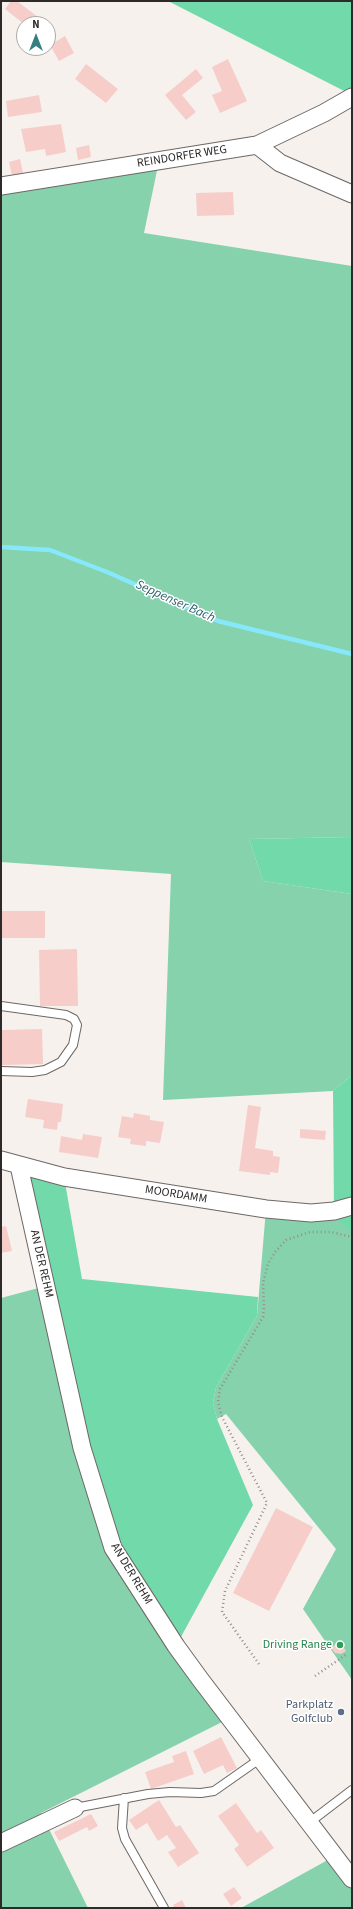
<!DOCTYPE html>
<style>
body{margin:0}
#map{position:relative;width:353px;height:1909px;overflow:hidden;background:#f6f1ed;font-family:"Source Sans 3",sans-serif}
canvas{display:block}
.frame{position:absolute;inset:0;border:2px solid #2d2a29;pointer-events:none}
.north{position:absolute;left:16px;top:16px;width:40px;height:40px;box-sizing:border-box;background:#fff;border:1px solid #abaaa9;border-radius:50%;rotate:0deg;font-size:11px;font-weight:700;line-height:16px;text-align:center;color:#2d2a29}
.north::after{content:'';display:block;margin:auto;width:14px;height:18px;background:#367f80;clip-path:polygon(50% 0,100% 100%,50% 72%,0 100%)}
</style>
<div id="map">
<canvas width="353" height="1909"></canvas>
<div class="frame"></div>
<div class="north">N</div>
</div>
<script>
const ctx = document.querySelector('canvas').getContext('2d');
ctx.lineJoin = 'round';
function paint(path, color) { ctx.fillStyle = color; ctx.fill(path, 'evenodd'); }
const poly = rows => new Path2D(rows.map(r => 'M' + r).join(''));
function stroke(path, color, width, dash) { ctx.strokeStyle = color; ctx.lineWidth = width; ctx.lineCap = dash ? 'butt' : 'round'; ctx.setLineDash(dash || []); ctx.stroke(path); }
function drawText(font, color, halo, rows, align = 'center') {
  ctx.font = font + ' "Source Sans 3",sans-serif'; ctx.lineWidth = 3; ctx.setLineDash([]); ctx.textBaseline = 'middle'; ctx.strokeStyle = halo; ctx.fillStyle = color; for (const [text, x, y, turn = 0] of rows) {
    ctx.save(); ctx.translate(x, y); ctx.rotate((+turn || 0) * Math.PI / 180); ctx.textAlign = isNaN(turn) ? turn : align; if (halo) ctx.strokeText(text, 0, 0); ctx.fillText(text, 0, 0); ctx.restore();
  }
}
const green = poly([
 [159,161,144,233,352,266,352,837,249,839,263,881,352,894,352,1075,333,1091,163,1100,171,874,1,862,1,186],
 [352,1206,352,1680,303,1609,336,1549,226,1414,217,1419,213,1403,216,1387,257,1316,266,1209],
 [46,1286,113,1548,230,1718,41,1813,88,1908,1,1908,1,1298],
 [335,1856,352,1879,352,1908,241,1908]
]);
const forest = poly([
 [168,1,352,1,352,95],
 [352,837,352,894,263,881,249,839],
 [352,1075,352,1231,342,1224,334,1211,333,1091],
 [19,1166,64,1177,82,1279,258,1297,257,1316,216,1387,213,1403,217,1419,253,1505,176,1646,113,1548]
]);
const stream = poly([
 [1,547,50,550,107,572,218,621,352,654]
]);
const building = poly([
 [11,1,17,1,47,24,24,24,5,9],
 [48,25,54,30,48,38],
 [65,36,74,53,59,61,50,45],
 [228,59,247,101,220,113,212,95,222,91,212,67],
 [86,64,118,89,106,103,75,79],
 [196,69,203,78,182,95,196,112,186,120,165,95],
 [39,95,42,112,8,117,6,101],
 [61,124,66,152,46,156,45,149,26,152,21,129],
 [89,145,91,157,78,160,76,148],
 [20,159,23,173,12,176,9,162],
 [233,192,234,215,197,216,196,193],
 [1,911,45,911,45,938,1,938],
 [77,949,78,1006,40,1006,39,950],
 [42,1029,43,1064,2,1065,1,1030],
 [28,1099,63,1104,61,1122,58,1122,57,1130,43,1128,44,1120,25,1117],
 [248,1105,261,1107,255,1148,273,1151,273,1156,280,1157,278,1173,270,1172,270,1175,239,1171],
 [134,1113,150,1116,150,1120,164,1122,160,1143,146,1141,146,1146,130,1144,131,1139,118,1137,122,1116,133,1118],
 [300,1129,326,1131,325,1140,300,1138],
 [83,1134,102,1137,98,1158,59,1152,61,1136,82,1140],
 [6,1226,12,1251,1,1253,1,1227],
 [276,1508,313,1527,269,1611,233,1593],
 [336,1644,338,1647,342,1645,346,1651,341,1654,335,1653,331,1648],
 [221,1737,237,1768,227,1773,223,1765,204,1774,193,1751],
 [186,1751,194,1774,151,1789,145,1772,174,1762,172,1756],
 [159,1800,176,1827,180,1825,199,1853,178,1867,168,1852,176,1848,167,1835,158,1841,147,1823,136,1830,129,1820],
 [236,1803,257,1833,261,1830,274,1848,247,1867,234,1849,239,1845,218,1816],
 [91,1814,98,1826,89,1831,87,1827,59,1841,54,1832],
 [234,1887,242,1898,231,1906,223,1894],
 [182,1900,186,1908,174,1908,173,1905]
]);
const path = poly([
 [259,1664,222,1612,225,1591,267,1503,222,1417,218,1402,220,1389,263,1317,264,1307,263,1283,268,1264,275,1252,286,1240,310,1232,331,1232,352,1237],
 [315,1676,347,1654]
]);
const service = poly([
 [1,1006,66,1015,74,1019,77,1025,73,1045,61,1062,45,1070,32,1072,1,1071],
 [124,1798,122,1828,125,1839,164,1908],
 [75,1808,148,1794,170,1792,201,1793,214,1791,261,1758],
 [310,1822,352,1790]
]);
const minor = poly([
 [257,145,280,163,352,194],
 [1,186,257,145,324,113,352,97],
 [1,1160,64,1177,266,1209,311,1213,334,1211,352,1206],
 [19,1166,82,1448,113,1548,176,1646,200,1679,352,1879],
 [1,1843,75,1808]
]);
const markers = [
 [340,1645,4,"#2e9e5b"],
 [341,1712,4,"#5c6f8a"]
];
const streetNames = [
 ["REINDORFER WEG",182,157,-9],
 ["MOORDAMM",176,1195,9],
 ["AN DER REHM",41,1264,77],
 ["AN DER REHM",131,1574,59]
];
const leisureNames = [
 ["Driving Range",332,1645]
];
const serviceNames = [
 ["Parkplatz",333,1705],
 ["Golfclub",333,1719]
];
const waterNames = [
 ["Seppenser Bach",175,602,24]
];
paint(green, '#85d2ad');
paint(forest, '#72d9aa');
stroke(stream, '#87e7fb', 4.5);
paint(building, '#f7cdca');
stroke(service, '#6d6865', 10);
stroke(minor, '#6d6865', 19);
stroke(path, '#928e8b', 2.5, [1, 3]);
stroke(service, '#fff', 8);
stroke(minor, '#fff', 17);
for (const [x, y, r, color] of markers) { const dot = new Path2D(); dot.arc(x, y, r, 0, 2 * Math.PI); ctx.fillStyle = color; ctx.fill(dot); stroke(dot, '#fff', 1.5); }
drawText('12px', '#2d2a29', '#fff', streetNames);
drawText('12px', '#27864d', '#fff', leisureNames, 'right');
drawText('12px', '#4e5e75', '#fff', serviceNames, 'right');
drawText('italic 13px', '#285e69', '#fff', waterNames);
</script>
